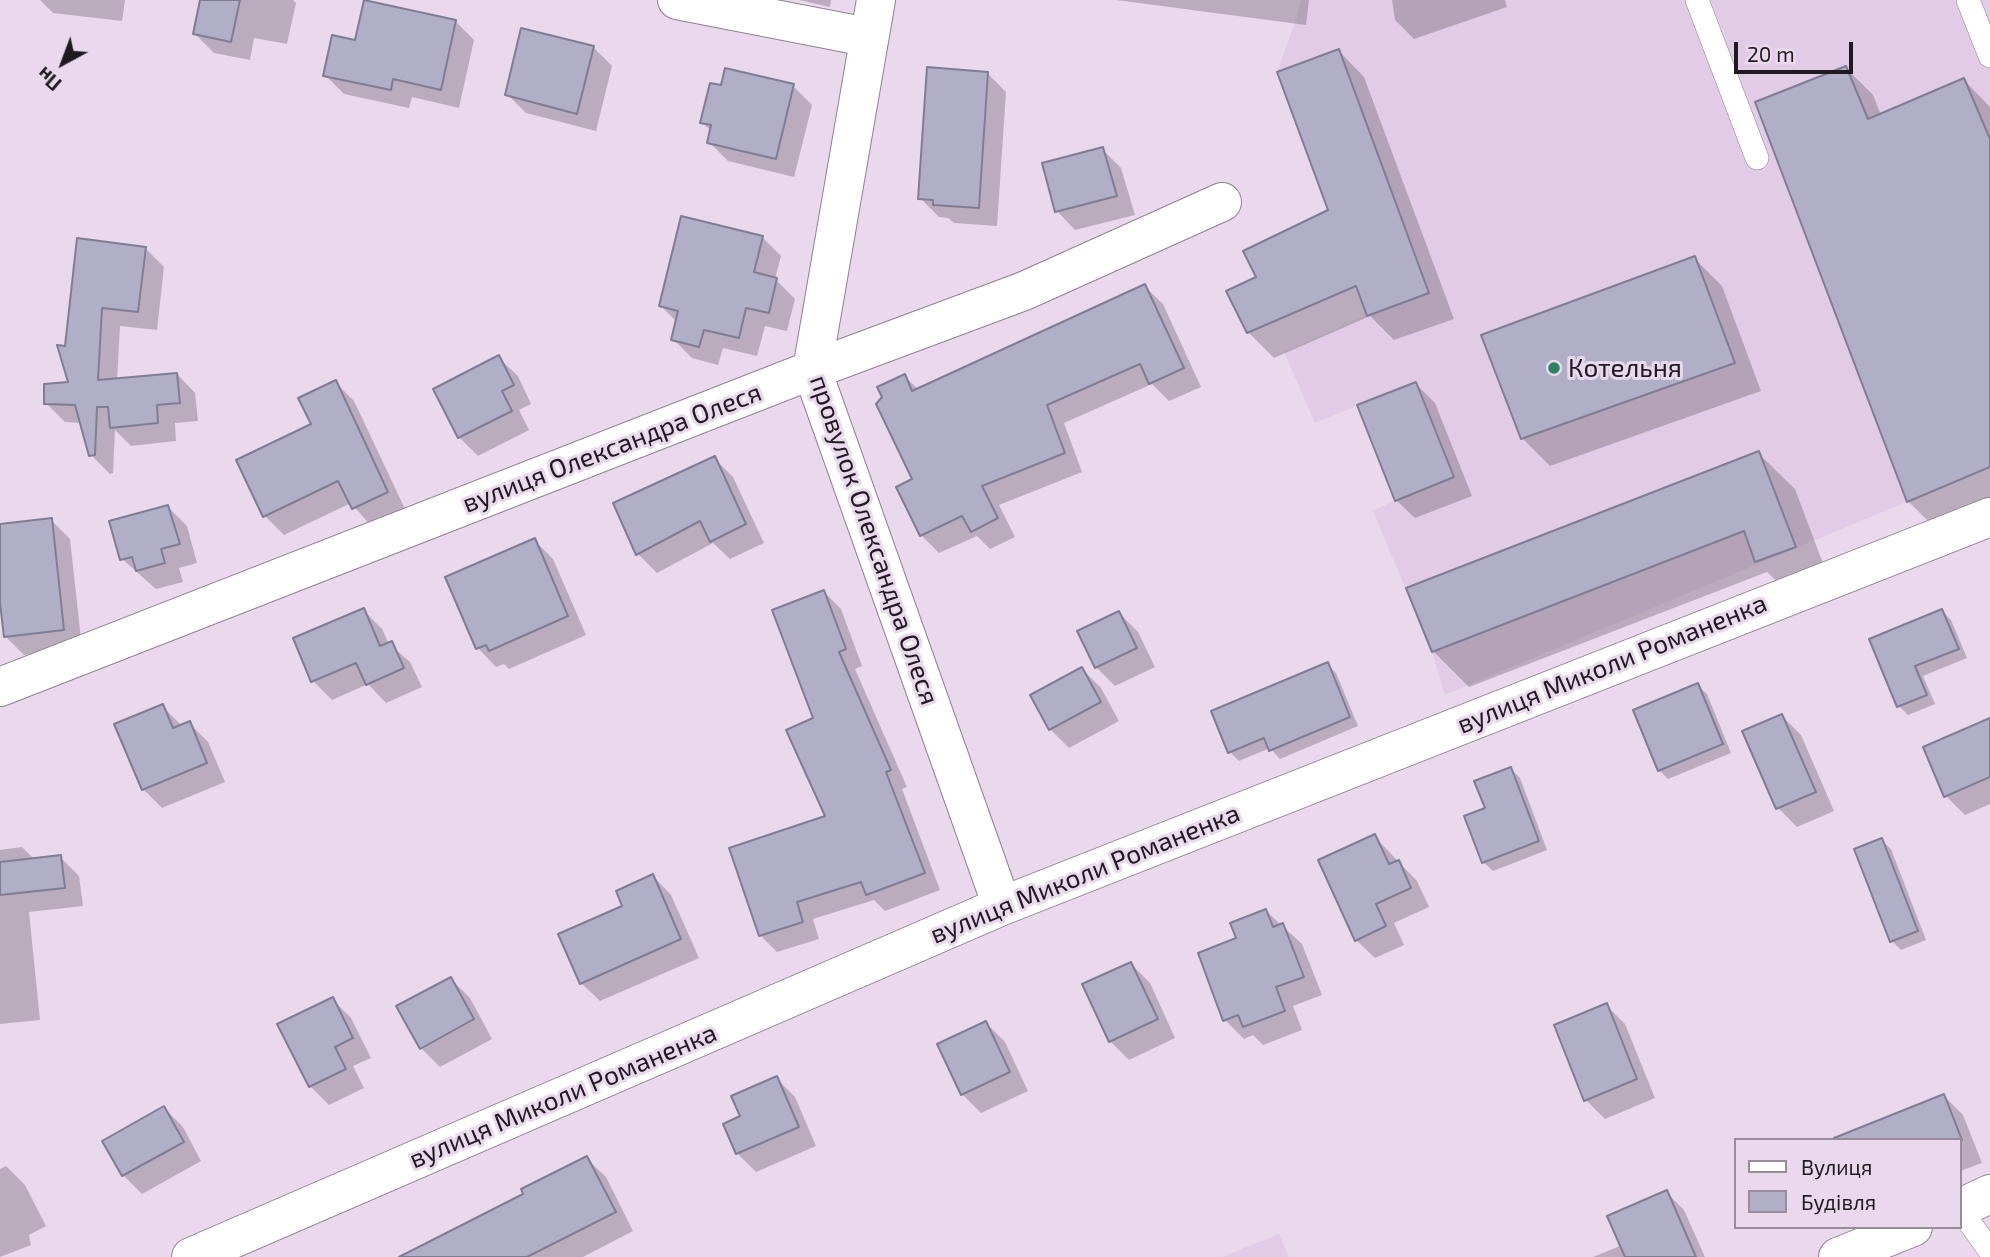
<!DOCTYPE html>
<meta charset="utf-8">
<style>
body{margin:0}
#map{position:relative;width:1990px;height:1257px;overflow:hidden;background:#ead8ed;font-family:"Exo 2",sans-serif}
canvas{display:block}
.legend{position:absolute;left:1734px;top:1138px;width:228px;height:91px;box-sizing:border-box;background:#ead8ed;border:2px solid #998c9b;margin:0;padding:9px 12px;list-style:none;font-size:21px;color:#1f1920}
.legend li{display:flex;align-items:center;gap:14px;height:35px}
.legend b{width:35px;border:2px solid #998c9b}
.north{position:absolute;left:28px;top:28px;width:70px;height:70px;-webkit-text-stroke:5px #ead8ed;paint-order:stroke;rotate:221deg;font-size:19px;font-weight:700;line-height:28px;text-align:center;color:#1f1920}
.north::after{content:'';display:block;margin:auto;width:24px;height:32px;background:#1f1920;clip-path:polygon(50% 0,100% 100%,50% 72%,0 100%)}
.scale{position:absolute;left:1734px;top:42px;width:119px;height:32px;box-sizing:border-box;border:4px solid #1f1920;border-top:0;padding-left:9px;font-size:21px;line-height:24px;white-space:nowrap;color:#1f1920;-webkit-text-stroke:5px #ead8ed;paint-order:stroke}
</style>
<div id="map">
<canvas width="1990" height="1257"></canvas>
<ul class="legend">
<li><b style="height:9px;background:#fff"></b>Вулиця</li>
<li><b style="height:19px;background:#b1aec7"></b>Будівля</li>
</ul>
<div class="north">Пн</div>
<div class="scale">20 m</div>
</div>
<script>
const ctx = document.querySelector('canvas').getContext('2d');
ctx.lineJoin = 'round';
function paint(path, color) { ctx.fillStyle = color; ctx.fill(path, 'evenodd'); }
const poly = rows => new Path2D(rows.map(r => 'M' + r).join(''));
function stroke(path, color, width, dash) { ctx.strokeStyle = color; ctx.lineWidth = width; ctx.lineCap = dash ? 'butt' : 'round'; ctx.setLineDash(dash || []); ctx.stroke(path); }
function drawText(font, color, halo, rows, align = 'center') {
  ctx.font = font + ' "Exo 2",sans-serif'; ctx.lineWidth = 6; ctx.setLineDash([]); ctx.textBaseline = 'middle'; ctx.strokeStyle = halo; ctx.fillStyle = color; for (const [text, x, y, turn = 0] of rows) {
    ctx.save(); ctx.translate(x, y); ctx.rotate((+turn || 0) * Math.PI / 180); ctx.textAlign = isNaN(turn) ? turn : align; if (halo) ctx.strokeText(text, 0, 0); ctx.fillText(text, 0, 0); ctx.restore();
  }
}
const built = poly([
 [1300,0,1990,0,1990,467,1445,695,1432,652,1373,511,1395,500,1357,406,1315,423,1284,352,1367,315,1277,72,1297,17],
 [1279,1234,1289,1257,1222,1257]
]);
const shadow = poly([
 [40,0,125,0,122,21,53,13],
 [202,0,293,0,296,3,287,44,254,38,250,60,214,53,195,34],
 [799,0,831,0,830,7],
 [1116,0,1309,0,1306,25],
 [1392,0,1505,0,1507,7,1414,39,1395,20],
 [455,21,474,40,459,108,412,97,409,108,344,94,325,75,357,42],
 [593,47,612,66,596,131,526,113,507,94],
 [1339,51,1364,77,1454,319,1394,340,1370,316,1274,358,1248,332,1258,277,1330,211],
 [1846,68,1873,95,1881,115,1964,80,1990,107,1990,505,1935,528,1908,501],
 [987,73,1006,92,997,226,954,223,948,218,939,217,920,198],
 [793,86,812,105,794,177,728,161,709,142,711,131,702,122,722,87],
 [1102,149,1121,168,1135,215,1075,230,1057,211],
 [762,237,781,256,775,279,795,299,787,331,765,326,757,356,723,348,718,365,692,358,673,339,677,322,661,306],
 [145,248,164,267,157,330,120,326,117,380,177,374,195,393,198,421,175,423,176,441,131,446,115,430,113,473,110,474,91,455,82,423,65,422,46,403,70,384,67,348],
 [1694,258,1722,286,1761,391,1550,466,1522,438],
 [1144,286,1163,304,1201,387,1169,401,1152,384,1064,423,1082,472,999,505,1015,537,990,549,977,536,939,553,921,535,904,376,919,390],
 [499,358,518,376,531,404,519,410,529,430,478,456,459,437],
 [335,382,354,401,406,511,372,527,351,503,284,535,265,516],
 [1416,384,1435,403,1472,496,1415,518,1396,500],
 [1759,454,1795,489,1830,582,1793,597,1767,572,1469,687,1433,651],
 [714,458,733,477,764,543,730,559,713,543,657,573,638,554],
 [168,507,187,526,197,563,179,568,183,582,156,589,122,559],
 [51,520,70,539,82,648,24,655,5,636,0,587,0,526],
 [534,540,553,559,586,635,509,669,504,664,496,667,478,648],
 [824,592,841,609,862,666,855,669,907,787,902,789,940,890,885,911,874,900,813,919,819,939,777,952,760,935,827,817,815,718],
 [363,610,382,629,389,644,410,662,422,687,386,703,368,684,332,700,313,681],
 [1942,611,1951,620,1967,658,1923,676,1935,704,1908,715,1899,706,1871,640],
 [1119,613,1138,632,1155,667,1115,686,1096,667],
 [1327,664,1336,673,1358,726,1280,759,1270,748,1239,761,1230,752],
 [1082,669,1101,688,1119,721,1069,748,1050,729],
 [1697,685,1707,694,1731,753,1668,779,1659,770],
 [162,706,181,725,189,723,208,742,225,782,162,808,143,789],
 [1782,716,1801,735,1834,811,1797,827,1778,808],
 [1990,720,1990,804,1965,815,1946,796],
 [1511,769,1520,778,1547,850,1493,871,1483,862],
 [1374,836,1417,881,1429,907,1394,923,1404,945,1375,958,1356,940],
 [1881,840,1891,849,1926,940,1901,950,1892,941],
 [22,847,35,860,60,857,79,876,83,906,29,912,40,1020,0,1024,0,850],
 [653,876,671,895,699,958,600,1001,581,983,624,907],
 [1266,911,1302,944,1322,995,1293,1006,1302,1030,1263,1045,1253,1035,1244,1039,1225,1020,1238,939],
 [1131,964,1150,983,1175,1038,1129,1060,1110,1041],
 [451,979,470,998,492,1039,440,1067,421,1048],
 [332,999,351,1018,371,1058,353,1066,364,1088,329,1105,310,1086],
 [1606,1005,1625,1024,1655,1098,1605,1119,1586,1100],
 [986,1023,1005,1042,1028,1091,981,1113,962,1094],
 [776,1078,795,1097,816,1146,756,1172,737,1153,742,1117],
 [1944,1096,1963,1115,1982,1163,1960,1171,1960,1140],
 [164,1108,183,1127,201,1161,142,1194,123,1175],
 [587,1159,606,1177,633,1231,583,1257,441,1257,526,1195],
 [6,1166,25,1185,46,1226,29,1235,31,1245,0,1257,0,1169],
 [1666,1192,1684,1210,1705,1257,1593,1257,1622,1245]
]);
const building = poly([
 [200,0,240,0,231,42,193,34,200,0],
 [364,0,456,20,441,90,393,79,391,90,323,76,332,35,355,40,364,0],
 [521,28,594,46,577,114,505,95,521,28],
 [1339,49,1429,293,1367,316,1356,286,1247,333,1226,291,1256,277,1243,251,1328,210,1277,72,1339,49],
 [1846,66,1868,119,1964,78,1990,139,1990,467,1907,502,1755,102,1846,66],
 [927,67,988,72,979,208,933,205,933,200,918,199,927,67],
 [725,68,794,84,776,159,707,143,711,125,700,123,710,83,721,85,725,68],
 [1103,147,1117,196,1055,212,1042,163,1103,147],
 [681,216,763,236,754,272,777,278,769,313,746,308,739,338,704,330,699,347,671,340,678,311,659,306,681,216],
 [77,238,146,247,138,312,102,308,98,380,177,373,180,403,157,405,158,423,110,428,108,407,97,407,95,455,89,456,75,405,44,404,44,384,68,382,57,345,65,346,77,238],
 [1695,256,1735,363,1521,439,1481,335,1695,256],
 [1145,284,1184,368,1149,384,1140,364,1047,405,1065,453,982,486,998,518,971,532,962,516,920,536,896,487,912,479,876,404,882,397,877,387,905,374,912,391,1145,284],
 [499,355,514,385,502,391,512,411,458,438,433,389,499,355],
 [336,380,388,492,352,509,338,481,263,517,236,460,311,424,298,398,336,380],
 [1416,382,1454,477,1395,501,1357,405,1416,382],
 [1759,451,1796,547,1755,562,1744,531,1432,652,1406,588,1759,451],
 [715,456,746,524,710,542,700,521,636,555,613,503,715,456],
 [168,505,180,544,161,549,165,563,136,571,132,557,120,560,109,521,168,505],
 [52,518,64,630,4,637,0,603,0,524,52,518],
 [535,538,568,616,489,651,486,645,476,649,445,577,535,538],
 [824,590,846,649,839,652,891,770,886,772,925,873,866,895,861,882,797,902,803,922,759,936,729,848,825,816,786,730,813,718,772,610,824,590],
 [364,608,380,646,392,641,404,668,366,685,356,663,311,682,293,638,364,608],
 [1942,609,1959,649,1915,666,1927,695,1897,707,1869,639,1942,609],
 [1119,611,1137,648,1095,668,1077,631,1119,611],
 [1328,662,1350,717,1269,751,1264,738,1228,753,1211,711,1328,662],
 [1082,667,1101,702,1049,730,1030,695,1082,667],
 [1698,683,1723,744,1658,771,1633,710,1698,683],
 [163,704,173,728,190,721,207,763,142,790,114,724,163,704],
 [1782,714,1816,792,1776,809,1742,731,1782,714],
 [1990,718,1990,777,1944,797,1923,747,1990,718],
 [1511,767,1539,841,1482,863,1464,816,1485,808,1474,781,1511,767],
 [1375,834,1389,864,1399,860,1411,888,1376,904,1386,926,1355,941,1318,860,1375,834],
 [1882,838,1918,931,1890,942,1854,849,1882,838],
 [61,855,65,888,0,895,0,862,61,855],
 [653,874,681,939,580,984,558,934,622,906,616,891,653,874],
 [1266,909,1273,927,1283,923,1304,977,1276,987,1285,1011,1243,1027,1238,1015,1223,1021,1198,953,1236,938,1230,923,1266,909],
 [1131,962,1158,1019,1109,1042,1082,984,1131,962],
 [451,977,474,1019,420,1049,396,1006,451,977],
 [333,997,353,1038,335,1047,346,1069,309,1087,277,1024,333,997],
 [1607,1003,1637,1079,1584,1101,1554,1025,1607,1003],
 [986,1021,1010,1072,961,1095,937,1044,986,1021],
 [777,1076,799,1127,736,1154,723,1124,740,1116,731,1096,777,1076],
 [1944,1094,1962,1140,1835,1140,1834,1138,1944,1094],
 [164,1106,184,1142,122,1176,102,1141,164,1106],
 [587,1156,616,1212,527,1257,399,1257,523,1194,521,1189,587,1156],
 [1667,1190,1696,1257,1625,1257,1607,1216,1667,1190]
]);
const lane = poly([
 [1697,0,1757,158],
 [1968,0,1990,56],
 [1960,1209,1990,1251]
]);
const street = poly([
 [677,0,867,37],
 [876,0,812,370,1002,906],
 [0,687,812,370,1024,291,1222,202],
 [1960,1208,1990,1194],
 [191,1257,1002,906,1990,517],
 [1838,1257,1913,1227]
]);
const markers = [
 [1554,368,7,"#27855d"]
];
const poiNames = [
 ["Котельня",1568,368]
];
const streetNames = [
 ["вулиця Олександра Олеся",612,448,-21],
 ["провулок Олександра Олеся",874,540,71],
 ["вулиця Миколи Романенка",1612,664,-22],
 ["вулиця Миколи Романенка",1085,874,-22],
 ["вулиця Миколи Романенка",563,1096,-23]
];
paint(built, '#e2cbe6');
paint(shadow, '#0003');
paint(building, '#b1aec7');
stroke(building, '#7f7d94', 2);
stroke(lane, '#928194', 24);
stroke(street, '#928194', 40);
stroke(lane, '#fff', 23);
stroke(street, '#fff', 38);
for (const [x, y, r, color] of markers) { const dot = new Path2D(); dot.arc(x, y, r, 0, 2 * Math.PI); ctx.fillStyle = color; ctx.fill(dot); stroke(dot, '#ead8ed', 2.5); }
drawText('26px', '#1f1920', '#ead8ed', poiNames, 'left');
drawText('26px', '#1f1920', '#ead8ed', streetNames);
</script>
